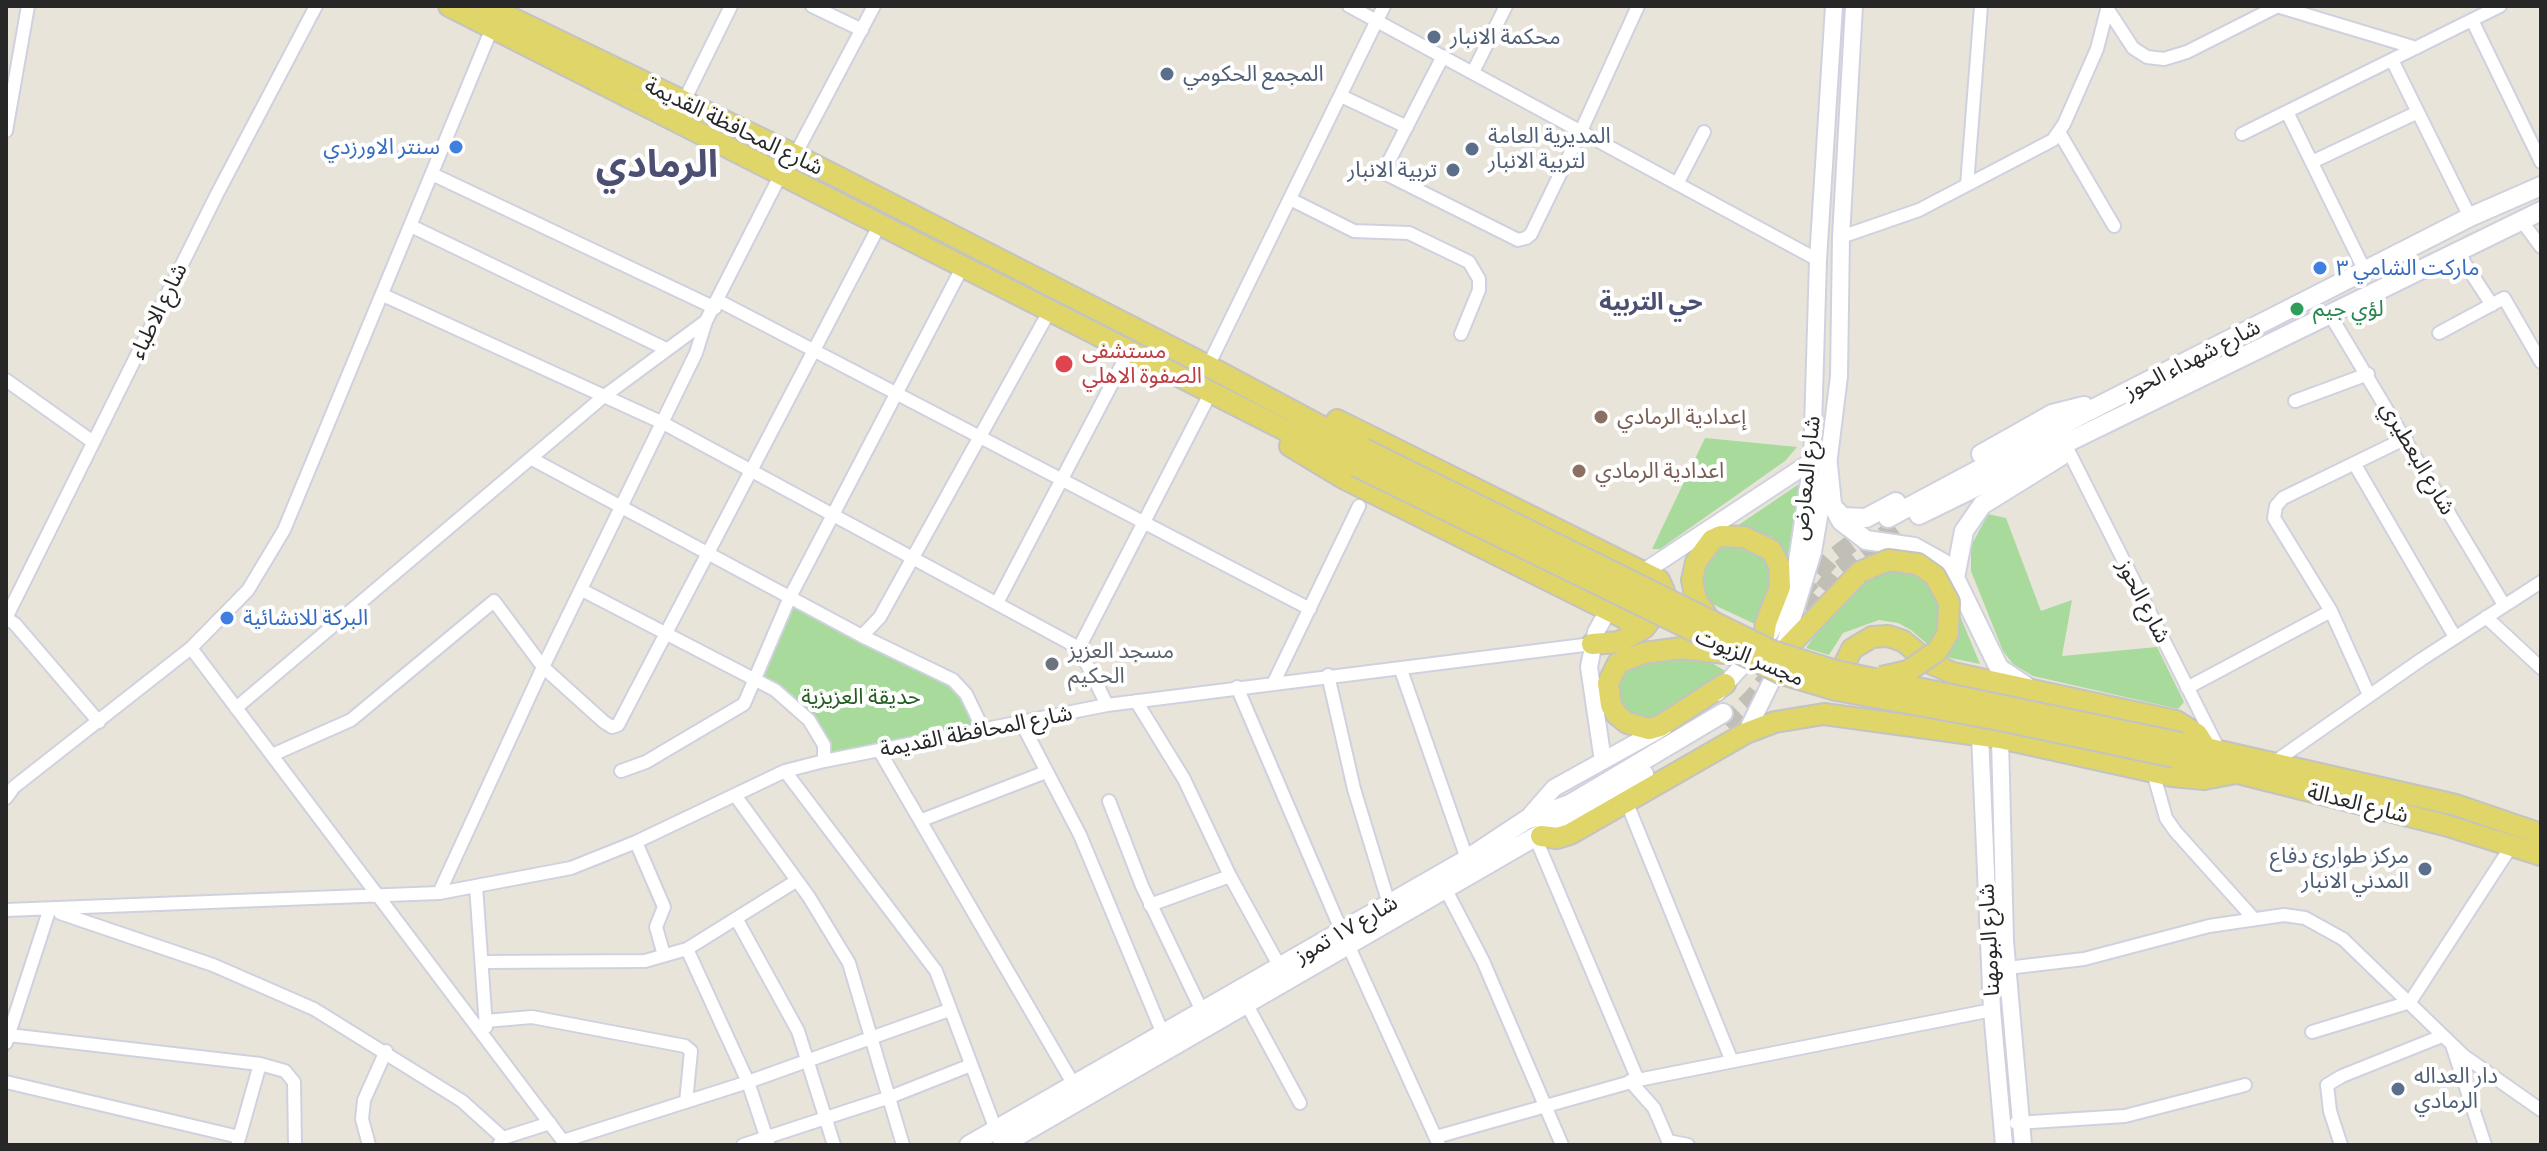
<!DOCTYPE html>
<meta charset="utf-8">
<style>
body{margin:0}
#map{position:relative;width:2547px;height:1151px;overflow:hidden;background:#e8e4da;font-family:Barlow,sans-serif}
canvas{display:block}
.frame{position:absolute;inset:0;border:8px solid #272727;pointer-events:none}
</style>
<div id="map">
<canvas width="2547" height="1151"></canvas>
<div class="frame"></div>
</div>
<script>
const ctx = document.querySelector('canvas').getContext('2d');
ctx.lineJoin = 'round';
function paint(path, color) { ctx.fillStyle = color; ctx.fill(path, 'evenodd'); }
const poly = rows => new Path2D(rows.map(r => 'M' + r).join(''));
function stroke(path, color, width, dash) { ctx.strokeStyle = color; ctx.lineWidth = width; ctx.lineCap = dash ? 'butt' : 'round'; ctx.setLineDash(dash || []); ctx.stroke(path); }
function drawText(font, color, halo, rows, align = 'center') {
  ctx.font = font + ' Barlow,"Noto Sans Arabic",sans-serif'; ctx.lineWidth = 8; ctx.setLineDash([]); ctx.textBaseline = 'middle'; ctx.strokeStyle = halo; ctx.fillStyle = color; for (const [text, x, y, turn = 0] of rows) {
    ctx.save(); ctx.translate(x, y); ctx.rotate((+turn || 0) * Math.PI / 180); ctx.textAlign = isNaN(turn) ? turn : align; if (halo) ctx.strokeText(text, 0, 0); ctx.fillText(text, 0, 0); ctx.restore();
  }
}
const green = poly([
 [1705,438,1797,447,1785,461,1660,549,1652,549],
 [1799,484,1789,561,1772,537,1737,526],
 [1988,514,2006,518,2041,611,2072,600,2062,656,2157,647,2184,702,2178,709,2033,676,2013,664,2003,651,1971,571,1971,546],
 [1738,544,1768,559,1774,577,1759,626,1708,602,1699,589,1701,564,1717,549],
 [1872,568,1912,569,1953,599,1980,664,1941,656,1911,630,1898,623,1879,620,1843,633,1829,655,1806,648,1845,593],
 [790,597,960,687,984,731,828,760,809,720,758,680],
 [1698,655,1729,673,1648,721,1637,719,1619,704,1617,679,1636,662]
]);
const secondaryTunnel = poly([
 [1800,594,1831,559,1853,542],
 [1790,632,1837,571,1895,527],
 [1725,724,1753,697,1771,673]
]);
const minor = poly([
 [812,6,862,30],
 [1349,6,1818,260],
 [2277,6,2416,48],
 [2107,8,2133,48,2147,57,2164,59,2187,52,2278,6],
 [2472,20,2541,162],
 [1443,56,1388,163,1386,174,1518,240,1526,238,1531,234,1581,131,1638,6],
 [2392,60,2470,217],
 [1473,72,1506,6],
 [1341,96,1407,127],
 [684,101,731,6],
 [2287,112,2365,271],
 [6,131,28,6],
 [2059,132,2114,226],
 [2242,134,2500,6],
 [795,155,874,6],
 [2312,162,2418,112],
 [432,174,715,308],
 [1677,184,1704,132],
 [1967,185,1981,6],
 [1290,199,1354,231,1409,233,1469,262,1479,279,1479,290,1461,334],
 [2521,220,2541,247],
 [411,226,666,349],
 [1841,237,1919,210,2053,140,2064,124,2097,49,2108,6],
 [2456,250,2492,305],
 [383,295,663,423,1079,648,1107,705],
 [719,301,1310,609],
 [2329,313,2504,605],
 [2439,333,2504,298,2541,362],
 [1208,366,1384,6],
 [6,380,93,442],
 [2295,401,2368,374],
 [2069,452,2219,750],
 [532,459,862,636,953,680,966,694,984,731],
 [2354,463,2455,637],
 [582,590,775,690,809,720,824,745,824,761],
 [997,603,1129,351],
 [2486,617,2541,668],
 [862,636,880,617,1050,310],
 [191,648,566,1145],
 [1079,648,1211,392],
 [1401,670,1467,859],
 [1328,675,1354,789,1389,904],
 [1274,682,1359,506],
 [1237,687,1342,932],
 [2187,688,2331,611],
 [2369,695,2331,611,2274,518,2276,506,2283,498,2406,438],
 [1136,701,1184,779,1230,876,1280,967],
 [236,708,603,397,706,321],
 [99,722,15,624,6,618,217,194,316,6],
 [1022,724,1080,835,1163,1034],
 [879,750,1074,1085],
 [272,755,351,720,494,601,543,667,604,722,612,727,618,725,880,224],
 [2273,763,2422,659,2541,582],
 [621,771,646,762,744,704,790,597,963,266],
 [785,771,936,971,996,1130],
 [2153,772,2166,818,2175,831,2254,919],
 [735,795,809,897,849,963,903,1145],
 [6,798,14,787,191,648,248,590,284,530,492,28],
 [1109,801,1142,886,1202,1011],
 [1626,801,1731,1059],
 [922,820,1046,772],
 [1536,839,1638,1080],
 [636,842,664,907,656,927,664,955],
 [476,886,486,1027],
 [1446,890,1483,961,1562,1145],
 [439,893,543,667,696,353,706,321,781,174],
 [1150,905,1230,876],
 [6,910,439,893,571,868,636,842,785,771,824,761,1107,705,1592,644],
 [60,913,213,965,314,1009,462,1101,503,1138,499,1145],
 [737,920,798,1031,834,1145],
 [1349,947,1439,1145],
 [687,949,748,1082,768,1142],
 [483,962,645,961,687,949,796,881],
 [2007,968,2084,959,2209,926,2284,915,2305,918,2343,939,2464,1056,2541,1110],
 [1247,1005,1300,1103],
 [485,1021,532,1017,685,1046,691,1051,686,1102],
 [2312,1032,2410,1002,2512,845],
 [9,1035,260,1064,285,1071,294,1082,295,1145],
 [6,1043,49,911],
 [2452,1045,2485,1145],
 [1630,1081,1654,1108,1670,1145],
 [6,1082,239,1137],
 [2016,1123,2125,1116,2245,1085],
 [1436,1137,1638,1080,1992,1010],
 [503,1138,550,1123],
 [563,1141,748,1082,949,1010],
 [1668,1141,1688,1145],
 [238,1142,260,1064],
 [369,1145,362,1119,364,1100,386,1051],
 [743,1145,890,1097,971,1065],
 [2341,1145,2330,1111,2327,1085,2342,1076,2442,1036]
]);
const tertiary = poly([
 [1636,577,1812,461],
 [1770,633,1784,607,1796,568,1812,461,1818,260,1834,6],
 [1717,693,1756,651],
 [1746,733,1776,672,1813,552,1828,465,1839,376,1841,237,1854,6],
 [1980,735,1992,1010,2004,1145],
 [2000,738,2005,941,2023,1145],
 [1603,761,1589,667,1596,632,1612,603],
 [1526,820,1554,788,1664,727]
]);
const secondary = poly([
 [1981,454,2052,414,2084,406],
 [1828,465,1832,504,1841,521,1866,540,1914,547,1943,563,1955,578,1999,668,2026,686],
 [1837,511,1842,517,1866,518,1896,502],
 [1919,515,2541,211],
 [1888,518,2085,413,2470,217,2541,186],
 [1955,578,1964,531,1982,505,2061,456],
 [969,1145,1467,859,1526,820,1570,804,1723,713],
 [1002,1145,1644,774]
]);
const primary = poly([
 [449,6,1356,466],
 [487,6,795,155,1208,366,1364,449],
 [1337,420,1659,580,1664,591,1664,602,1644,628,1619,642,1592,644],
 [1290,446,1343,478,1644,628],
 [1713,625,1696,600,1692,580,1696,562,1712,540,1721,536,1744,537,1771,550,1779,565,1780,587,1766,623,1763,643],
 [1782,653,1860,572],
 [1725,684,1660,726,1649,729,1627,723,1617,715,1611,705,1608,683,1618,663,1644,653,1681,648,1734,654],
 [1842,688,1841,671,1852,649,1872,637,1888,636,1903,641,1930,663,1953,673,2176,721,2197,734,2206,748],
 [2193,745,2456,805,2541,834],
 [2174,757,2445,825,2541,855],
 [1541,836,1557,838,1570,834,1746,733,1775,722,1824,714,2000,738,2172,776,2204,779,2241,772]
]);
const primaryBridge = poly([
 [1364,449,1772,651,1836,671,2181,743],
 [1356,466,1782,674,1836,690,2000,720,2174,757],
 [1860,572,1888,560,1918,564,1935,576,1949,602,1948,633,1937,651,1908,671,1881,677]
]);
const markers = [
 [1434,37,8,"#5c6f8a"],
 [1167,74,8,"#5c6f8a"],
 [456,147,8,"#3f7fe0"],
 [1472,149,8,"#5c6f8a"],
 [1453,170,8,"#5c6f8a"],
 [2320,268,8,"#3f7fe0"],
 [2297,309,8,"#2e9e5b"],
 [1064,364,10,"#e0444e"],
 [1601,417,8,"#8d6e63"],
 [1579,471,8,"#8d6e63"],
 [227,618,8,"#3f7fe0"],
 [1052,664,8,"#6b7280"],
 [2425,869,8,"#5c6f8a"],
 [2398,1089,8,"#5c6f8a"]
];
const serviceNames = [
 ["محكمة الانبار",1450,37],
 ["المجمع الحكومي",1183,74],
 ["المديرية العامة",1488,136],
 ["لتربية الانبار",1488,161],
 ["تربية الانبار",1437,170,"right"],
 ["مركز طوارئ دفاع",2409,856,"right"],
 ["المدني الانبار",2409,881,"right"],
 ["دار العداله",2414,1076],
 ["الرمادي",2414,1101]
];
const streetNames = [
 ["شارع المحافظة القديمة",734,126,26],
 ["شارع الاطباء",158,311,-64],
 ["شارع شهداء الحوز",2192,359,-27],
 ["شارع البعطيري",2418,458,60],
 ["شارع المعارض",1806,478,-84],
 ["شارع الحوز",2144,601,63],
 ["مجسر الزيوت",1750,657,23],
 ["شارع المحافظة القديمة",976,731,-11],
 ["شارع العدالة",2358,803,14],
 ["شارع ١٧ تموز",1346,929,-30],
 ["شارع البومهنا",1989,940,-93]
];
const shopNames = [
 ["سنتر الاورزدي",440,147,"right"],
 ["ماركت الشامي ٣",2336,268],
 ["البركة للانشائية",243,618]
];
const leisureNames = [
 ["لؤي جيم",2313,309]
];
const healthNames = [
 ["مستشفى",1082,351],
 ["الصفوة الاهلي",1082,376]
];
const educationNames = [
 ["إعدادية الرمادي",1617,417],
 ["اعدادية الرمادي",1595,471]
];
const worshipNames = [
 ["مسجد العزيز",1068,651],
 ["الحكيم",1068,676]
];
const parkNames = [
 ["حديقة العزيزية",861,697]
];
const neighbourhoodNames = [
 ["حي التربية",1651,302]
];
const townNames = [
 ["الرمادي",657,164]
];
paint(green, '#a8da9c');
stroke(secondaryTunnel, '#c1beb6', 18, [18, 9]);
stroke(minor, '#d0d1df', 16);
stroke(tertiary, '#d0d1df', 20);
stroke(secondary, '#d0d1df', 22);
stroke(primary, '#c3c3c3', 24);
stroke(minor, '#fff', 12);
stroke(tertiary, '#fff', 16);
stroke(secondary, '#fff', 18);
stroke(primary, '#e0d568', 20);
stroke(primaryBridge, '#c3c3c3', 24, []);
stroke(primaryBridge, '#e0d568', 20);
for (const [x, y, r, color] of markers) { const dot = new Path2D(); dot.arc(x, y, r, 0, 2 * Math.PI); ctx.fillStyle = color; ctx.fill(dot); stroke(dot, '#fff', 3); }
drawText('22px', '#4e5e75', '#fff', serviceNames, 'left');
drawText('22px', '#272727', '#fff', streetNames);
drawText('22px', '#366cbe', '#fff', shopNames, 'left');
drawText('22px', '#27864d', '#fff', leisureNames, 'left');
drawText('22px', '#be3a42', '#fff', healthNames, 'left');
drawText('22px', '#785e54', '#fff', educationNames, 'left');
drawText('22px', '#5b616d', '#fff', worshipNames, 'left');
drawText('22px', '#245b21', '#fff', parkNames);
drawText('bold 24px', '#4d4f72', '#fff', neighbourhoodNames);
drawText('bold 38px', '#4d4f72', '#fff', townNames);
</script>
